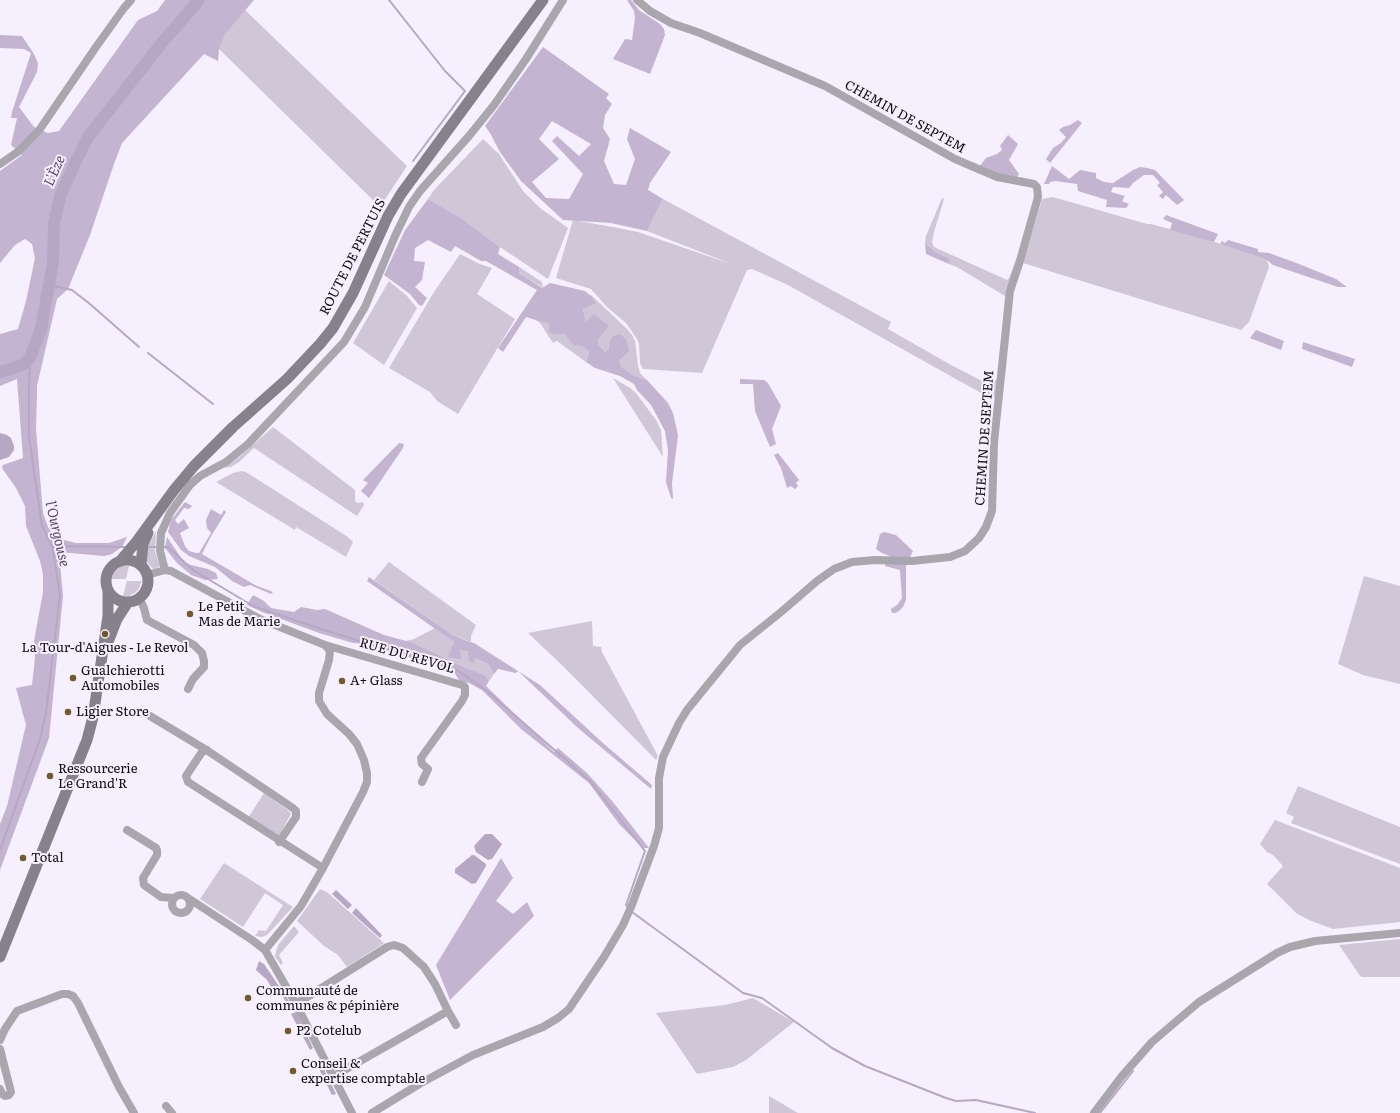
<!DOCTYPE html>
<meta charset="utf-8">
<style>
body{margin:0}
canvas{display:block;background:#f6effe}
</style>
<canvas width="1400" height="1113"></canvas>
<script>
const ctx = document.querySelector('canvas').getContext('2d');
ctx.lineJoin = 'round';
function paint(path, color) { ctx.fillStyle = color; ctx.fill(path, 'evenodd'); }
const poly = rows => new Path2D(rows.map(r => 'M' + r).join(''));
function stroke(path, color, width, dash) { ctx.strokeStyle = color; ctx.lineWidth = width; ctx.lineCap = dash ? 'butt' : 'round'; ctx.setLineDash(dash || []); ctx.stroke(path); }
function drawText(font, color, halo, rows, align = 'center') {
  ctx.font = font + ' Literata,serif'; ctx.lineWidth = 4; ctx.setLineDash([]); ctx.textBaseline = 'middle'; ctx.strokeStyle = halo; ctx.fillStyle = color; for (const [text, x, y, turn = 0] of rows) {
    ctx.save(); ctx.translate(x, y); ctx.rotate((+turn || 0) * Math.PI / 180); ctx.textAlign = isNaN(turn) ? turn : align; if (halo) ctx.strokeText(text, 0, 0); ctx.fillText(text, 0, 0); ctx.restore();
  }
}
const green = poly([
 [245,10,407,166,380,207,219,49,225,33],
 [483,139,499,154,523,191,540,208,568,228,548,279,500,247,461,218,428,199,434,190],
 [1053,197,1147,224,1151,224,1206,239,1267,260,1269,267,1249,322,1241,330,1023,263,1042,199],
 [942,198,944,199,934,232,932,242,934,247,1007,280,1009,278,1017,257,996,396,994,397,983,394,963,383,788,285,752,269,747,270,702,373,643,369,640,363,639,344,637,339,626,323,607,307,591,289,556,278,573,220,613,227,638,232,734,265,647,231,663,199,891,322,888,329,951,365,986,383,990,384,996,380,998,375,1005,296,957,267,949,264,950,259,934,251,925,243,926,236],
 [460,254,480,264,492,268,477,294,515,319,458,414,437,401,430,392,389,368,434,292],
 [519,267,542,282,543,288,519,273],
 [389,281,407,296,417,308,384,365,353,343],
 [590,294,627,329,632,335,635,341,638,366,640,373,647,380,633,375,621,366,619,360,619,334,612,336,609,342,609,349,605,352,598,344,598,339,586,323,583,309,595,303],
 [535,319,549,324,554,334,565,334,569,340,584,347,589,352,586,362,557,341,553,343,540,323],
 [613,378,630,388,636,393,656,420,661,430,663,457],
 [273,427,355,490,355,501,358,503,363,502,364,505,357,516,254,448,239,462,231,467,224,468,239,457],
 [242,471,246,472,348,537,353,542,346,557,296,527,295,530,216,482,233,473],
 [156,531,155,552,160,566,155,569,153,569,147,562,146,551],
 [389,562,476,625,471,636,471,642,453,635,374,580],
 [122,566,129,566,126,579,111,579,114,572],
 [1364,576,1400,586,1400,684,1363,675,1338,664],
 [127,581,142,581,139,588,136,592,129,596,123,596],
 [592,621,593,646,601,647,602,652,658,756,656,760,564,667,528,633],
 [435,628,454,642,449,657,460,660,460,650,468,652,475,658,488,664,494,674,489,681,485,675,466,668,406,641,414,639],
 [1298,786,1400,827,1400,864,1291,823,1294,817,1286,813],
 [264,793,289,811,291,814,280,834,277,835,248,818],
 [1275,820,1400,868,1400,922,1333,929,1309,920,1296,913,1267,884,1283,866,1273,855,1267,852,1260,844],
 [224,863,293,907,267,935,262,937,255,936,259,930,266,931,283,905,265,893,243,927,200,899],
 [320,889,327,892,384,943,347,967,338,955,324,946,297,921],
 [294,926,299,932,279,955,283,963,281,965,275,957,276,951,278,945],
 [1400,939,1400,977,1361,977,1339,945],
 [753,998,794,1022,746,1060,733,1067,697,1074,656,1013,725,1005],
 [769,1096,798,1113,769,1113]
]);
const forest = poly([
 [165,0,254,0,225,34,219,49,218,61,204,54,122,143,114,164,90,235,68,289,57,299,37,386,37,394,36,429,43,513,48,527,54,535,64,540,76,543,109,543,127,537,122,547,112,554,104,556,59,552,63,596,49,738,0,870,0,824,7,806,26,725,16,688,32,685,35,658,34,641,43,592,43,574,40,561,26,526,25,506,16,488,2,468,3,465,23,458,17,379,0,386,0,334,18,329,26,301,35,258,32,244,25,239,15,245,0,263,0,171,22,155,11,145,17,118,11,118,12,112,31,53,24,49,0,48,0,35,22,36,34,54,38,63,37,72,19,107,34,127,48,133,59,131,138,20,157,11],
 [627,0,631,0,639,10,660,24,664,29,665,35,650,74,613,59,625,39,632,40,635,18,634,11],
 [543,47,609,94,606,98,612,104,605,115,603,128,610,139,604,161,614,184,626,185,635,159,627,139,630,128,671,152,650,183,648,190,663,199,647,231,611,223,563,220,521,181,500,152,490,133,485,126],
 [552,121,591,144,579,156,557,136,552,141,583,174,569,199,546,198,532,182,559,159,539,139],
 [1078,120,1082,123,1050,163,1046,159,1053,148,1061,143,1066,137,1059,130,1063,127,1070,125],
 [1008,135,1018,144,1009,160,1019,174,1016,179,995,173,979,167,986,158,997,154,1002,150,1000,146],
 [1052,166,1069,179,1080,170,1096,173,1096,178,1104,182,1113,183,1133,170,1140,167,1147,168,1155,170,1184,200,1177,205,1166,195,1163,199,1159,196,1163,192,1157,185,1160,183,1153,175,1144,175,1133,183,1129,188,1113,187,1111,192,1125,196,1122,201,1129,204,1126,208,1106,207,1107,200,1078,191,1077,184,1055,181,1050,182,1049,184,1044,184],
 [428,199,461,218,500,247,498,254,519,267,519,273,542,288,550,283,585,291,592,297,596,303,583,309,586,322,594,314,609,326,598,339,598,344,605,352,609,349,609,342,612,336,619,334,626,339,629,351,619,360,621,366,633,375,647,380,668,403,673,413,678,435,672,483,673,499,671,498,666,482,668,450,665,431,651,405,637,390,634,384,620,376,595,368,586,362,589,352,584,347,578,345,575,346,569,340,565,334,554,334,549,332,549,324,526,317,503,352,498,348,537,290,486,261,481,261,455,246,451,252,428,240,415,248,414,261,425,262,422,280,415,287,427,298,422,306,419,305,410,294,384,275,405,230],
 [1166,215,1218,234,1214,242,1170,230,1172,223,1163,219],
 [1228,240,1258,249,1258,252,1269,253,1299,264,1336,279,1347,287,1338,287,1273,265,1267,260,1220,244,1222,241,1225,243],
 [925,243,934,251,950,259,949,264,926,254],
 [1256,330,1284,341,1281,350,1250,338],
 [1303,342,1355,359,1352,367,1302,349],
 [740,379,764,380,768,383,781,406,772,429,776,444,770,447,755,411,753,384,740,384],
 [399,443,404,444,403,448,369,498,361,491,368,483,363,480],
 [778,453,799,480,796,483,798,486,795,489,791,486,787,488,781,468,774,455],
 [185,502,192,506,189,509,184,508,175,520,178,524,184,519,189,528,180,533,185,546,189,551,196,553,199,553,211,533,207,528,206,520,211,509,221,515,224,510,226,512,210,538,202,554,255,585,273,592,271,594,250,585,244,587,232,581,215,567,189,556,181,550,168,532,171,520],
 [884,532,896,535,913,551,906,566,906,600,903,607,899,611,895,613,892,613,891,609,897,605,902,598,900,570,885,566,885,563,892,557,882,553,876,549,880,534],
 [167,537,184,562,191,565,208,569,216,573,218,579,205,580,191,575,177,563,165,548],
 [369,577,453,635,467,641,474,643,540,685,604,744,652,785,651,789,578,728,518,671,516,673,498,669,494,674,488,664,475,658,473,663,469,661,468,652,460,650,461,660,448,657,454,642,367,581],
 [253,595,264,601,271,608,294,612,301,607,317,610,325,609,384,635,410,642,466,668,485,675,489,681,486,686,554,752,558,748,587,773,613,802,649,848,643,848,619,824,589,783,521,729,482,690,469,683,460,682,453,670,406,655,365,644,353,643,319,633,262,612,247,605],
 [501,858,513,878,496,901,513,914,527,902,534,916,450,1000,436,965]
]);
const water = poly([
 [0,433,7,435,11,438,14,446,14,450,9,457,0,460],
 [485,834,492,834,502,844,492,859,488,860,476,852,474,846],
 [472,855,474,855,486,864,486,866,476,883,472,884,455,873,455,869],
 [336,890,352,905,348,909,332,894],
 [356,908,382,935,380,938,352,913],
 [259,961,264,964,289,1001,286,1002,280,992,275,993,267,980,256,970],
 [296,1012,313,1048,310,1050,291,1014],
 [320,1061,336,1094,332,1095,316,1063]
]);
const stream = poly([
 [389,0,445,71,465,91,413,161],
 [50,285,72,290,90,304,139,347],
 [148,353,213,404],
 [52,546,128,547],
 [146,547,158,547],
 [162,547,168,547,193,570,253,606,327,631,458,671,487,691,590,781,645,851,626,905,628,907],
 [0,850,40,739,46,713,60,594,52,546,42,526,29,436,29,387,30,358],
 [632,912,743,993,762,998,832,1048,865,1066,946,1098,956,1101,976,1100,1035,1113],
 [1100,1113,1133,1071]
]);
const river = poly([
 [0,372,17,367,25,363,30,358,41,329,53,262,54,224,60,196,76,161,88,137,161,44,199,0]
]);
const minor = poly([
 [0,164,19,151,40,129,96,47,124,8,131,0],
 [165,570,160,551,161,533,170,513,190,485,200,476,226,462,248,444,344,342,365,307,395,236,409,207,420,191,469,136,494,105,526,59,563,0],
 [147,575,165,570,171,571,260,619,325,645,330,651,329,660,319,693,319,701,327,714,349,734,357,744,364,760,367,773,367,782,363,792,323,868,301,906,265,950],
 [139,598,144,608,147,620,194,645,202,653,204,661,204,667,193,679,188,689],
 [325,645,462,685,465,687,465,695,462,701,421,758,422,764,428,769,422,782],
 [150,716,208,751,293,808,296,811,296,817,279,842],
 [207,750,202,752,186,776,188,782,323,868],
 [127,830,156,848,157,850,157,855,143,878,144,885,161,897,174,898],
 '172 904a9 9 0 1 1 18 0a9 9 0 1 1-18 0Z',
 [188,898,252,940,265,950,296,1004,352,1113],
 [296,1004,387,947,394,945,403,948,424,967,435,984,448,1011,334,1076],
 [448,1011,456,1025],
 [0,1040,5,1029,17,1011,62,994,68,994,73,996,78,1003,119,1087,134,1113],
 [0,1049,11,1092,9,1095,5,1096,2,1094,0,1089],
 [166,1106,172,1113],
 [372,1113,421,1083,473,1055,543,1027,558,1018,569,1009,604,957,623,925,631,907,654,846,659,828,659,778,663,757,679,723,687,710,740,645,781,612,817,581,834,569,852,562,875,560,912,561,950,557,965,551,979,538,986,527,992,511,994,442,1010,291,1019,264,1038,197,1037,187,1034,184,997,177,955,159,825,86,700,33,671,23,650,11,637,0],
 [1094,1113,1122,1076,1152,1042,1199,1002,1277,953,1290,947,1315,941,1400,933]
]);
const secondary = poly([
 '106 581a21 21 0 1 1 42 0a21 21 0 1 1-42 0Z',
 [121,560,137,541,174,490,194,466,233,427,287,379,320,344,333,328,353,293,388,216,401,194,543,0],
 [141,565,143,544,148,533],
 [108,642,117,619,128,602],
 [0,957,87,740,93,717,108,616,108,592]
]);
const markers = [
 [190,614,4,"#74592b"],
 [105,634,4,"#74592b"],
 [73,678,4,"#74592b"],
 [342,681,4,"#74592b"],
 [68,712,4,"#74592b"],
 [50,776,4,"#74592b"],
 [23,858,4,"#74592b"],
 [248,998,4,"#74592b"],
 [288,1031,4,"#74592b"],
 [293,1071,4,"#74592b"]
];
const streetNames = [
 ["CHEMIN DE SEPTEM",905,117,29],
 ["ROUTE DE PERTUIS",353,257,-63],
 ["CHEMIN DE SEPTEM",985,438,-86],
 ["RUE DU REVOL",407,656,16]
];
const poiNames = [
 ["Le Petit",198,607],
 ["Mas de Marie",198,622],
 ["La Tour-d'Aigues - Le Revol",105,648,"center"],
 ["Gualchierotti",81,671],
 ["Automobiles",81,686],
 ["A+ Glass",350,681],
 ["Ligier Store",76,712],
 ["Ressourcerie",58,769],
 ["Le Grand'R",58,784],
 ["Total",31,858],
 ["Communauté de",256,991],
 ["communes & pépinière",256,1006],
 ["P2 Cotelub",296,1031],
 ["Conseil &",301,1064],
 ["expertise comptable",301,1079]
];
const waterNames = [
 ["L'Èze",55,171,-66],
 ["l'Ourgouse",57,534,77]
];
paint(green, '#cfc6d8');
paint(forest, '#c3b4d1');
paint(water, '#b6a8c4');
stroke(stream, '#b6a8c4', 2);
stroke(river, '#b6a8c4', 12);
stroke(minor, '#aaa6ae', 8);
stroke(secondary, '#87818c', 11);
for (const [x, y, r, color] of markers) { const dot = new Path2D(); dot.arc(x, y, r, 0, 2 * Math.PI); ctx.fillStyle = color; ctx.fill(dot); stroke(dot, '#f6effe', 1.5); }
drawText('13px', '#0e0b11', '#f6effe', streetNames);
drawText('13px', '#0e0b11', '#f6effe', poiNames, 'left');
drawText('italic 14px', '#5b456f', '#f6effe', waterNames);
</script>
